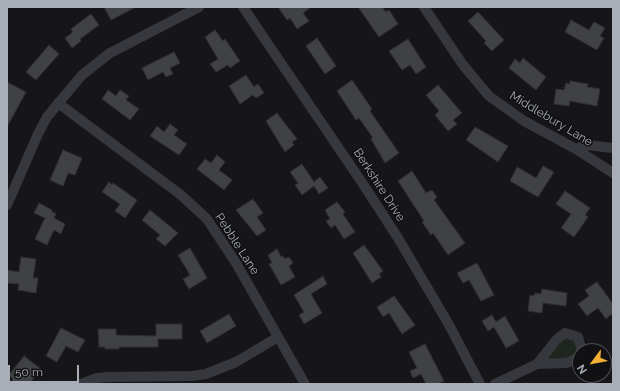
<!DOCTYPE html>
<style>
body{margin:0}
#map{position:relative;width:620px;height:391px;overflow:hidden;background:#161618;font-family:Raleway,sans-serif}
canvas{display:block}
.frame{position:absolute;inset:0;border:8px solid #a8adb8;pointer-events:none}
.north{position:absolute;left:572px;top:343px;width:40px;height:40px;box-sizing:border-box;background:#111113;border:1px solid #4d4f55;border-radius:50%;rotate:238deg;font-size:11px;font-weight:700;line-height:16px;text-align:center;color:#a8adb8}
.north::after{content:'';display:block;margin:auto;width:14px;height:18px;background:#f2b134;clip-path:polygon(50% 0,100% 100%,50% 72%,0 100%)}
.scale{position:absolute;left:8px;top:365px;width:71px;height:18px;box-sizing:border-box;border:2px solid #a8adb8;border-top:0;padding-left:5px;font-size:12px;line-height:14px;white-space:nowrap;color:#a8adb8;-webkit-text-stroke:3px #111113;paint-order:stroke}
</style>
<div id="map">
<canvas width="620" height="391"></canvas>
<div class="frame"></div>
<div class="north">N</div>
<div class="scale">50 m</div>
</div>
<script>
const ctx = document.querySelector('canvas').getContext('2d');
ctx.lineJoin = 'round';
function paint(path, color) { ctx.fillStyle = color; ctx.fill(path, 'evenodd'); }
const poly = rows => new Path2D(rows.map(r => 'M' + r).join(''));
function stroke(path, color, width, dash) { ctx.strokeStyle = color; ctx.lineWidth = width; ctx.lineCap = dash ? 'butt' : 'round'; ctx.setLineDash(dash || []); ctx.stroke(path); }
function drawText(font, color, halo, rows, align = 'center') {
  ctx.font = font + ' Raleway,sans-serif'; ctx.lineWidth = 3; ctx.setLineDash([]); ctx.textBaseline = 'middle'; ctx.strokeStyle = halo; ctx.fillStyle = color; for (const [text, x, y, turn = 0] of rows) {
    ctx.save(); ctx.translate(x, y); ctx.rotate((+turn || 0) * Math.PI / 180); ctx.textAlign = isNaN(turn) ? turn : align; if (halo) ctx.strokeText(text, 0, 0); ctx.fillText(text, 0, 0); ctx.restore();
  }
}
const green = poly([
 [564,338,575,340,578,353,571,358,548,360,546,358]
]);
const building = poly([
 [104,7,136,7,111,20,104,7],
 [278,7,311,7,303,13,309,21,297,29,290,18,287,20,278,7],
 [358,7,382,7,386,12,389,10,398,24,379,37,358,7],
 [478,12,504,40,492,51,484,43,486,41,468,21,478,12],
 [91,14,99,25,80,39,81,41,72,48,65,38,73,32,71,29,91,14],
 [571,20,589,30,594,22,605,28,600,36,604,38,597,50,565,32,571,20],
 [215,30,223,41,225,39,240,61,230,68,228,65,216,72,210,64,218,59,205,37,215,30],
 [317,38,336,66,325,74,306,46,317,38],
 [408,39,426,67,416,74,410,65,402,70,389,51,408,39],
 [49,45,59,54,36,80,26,72,49,45],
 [174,52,180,63,170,68,173,74,166,77,163,72,148,80,142,68,174,52],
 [523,58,546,77,536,90,509,68,515,59,520,63,523,58],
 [246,75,254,87,258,84,264,93,256,98,253,95,240,104,229,86,246,75],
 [352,80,372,109,370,111,399,153,385,163,371,139,373,138,359,118,356,120,337,91,352,80],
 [570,81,588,84,587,87,600,89,597,106,570,101,569,106,554,104,556,89,564,90,566,83,570,84,570,81],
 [7,82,26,92,7,127,7,82],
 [438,85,462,113,453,120,457,124,448,131,435,115,439,111,426,95,438,85],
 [108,90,116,96,120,90,129,96,126,100,139,109,130,120,102,99,108,90],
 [277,113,297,139,292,142,294,145,285,152,266,121,277,113],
 [170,124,178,130,174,135,187,144,179,155,150,136,157,126,164,132,170,124],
 [475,127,508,146,498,162,466,140,475,127],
 [63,150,82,158,75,175,68,173,63,186,50,180,63,150],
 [217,155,225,162,219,170,232,180,224,190,197,169,205,159,211,163,217,155],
 [302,164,314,182,320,177,328,188,319,194,314,186,302,195,295,185,298,183,290,172,302,164],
 [543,166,554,172,538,197,510,181,517,167,536,178,543,166],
 [412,171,426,193,432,190,437,197,434,200,465,243,448,255,433,233,431,235,422,222,424,221,398,181,412,171],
 [109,182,112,185,113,183,137,200,125,218,115,211,120,204,102,192,109,182],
 [565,191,590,208,585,215,588,217,574,237,561,228,571,214,556,204,565,191],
 [253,199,263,213,257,217,266,230,257,236,236,210,253,199],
 [337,202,345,212,343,214,355,232,344,239,335,225,331,228,326,221,330,219,325,210,337,202],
 [39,203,52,210,51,211,56,214,54,218,65,224,61,234,54,230,47,245,35,239,45,218,34,213,39,203],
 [150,210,178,233,165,246,156,239,160,235,142,220,150,210],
 [364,245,383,271,379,274,381,277,372,283,353,253,364,245],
 [190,248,207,278,189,289,183,279,190,275,178,255,190,248],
 [277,249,281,257,283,256,285,259,289,257,293,263,289,266,295,277,281,285,269,264,272,263,268,255,277,249],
 [21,257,36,259,33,278,38,278,36,293,18,290,19,284,7,283,7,270,19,272,21,257],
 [477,263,494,295,481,301,469,280,463,283,457,273,477,263],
 [323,276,327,284,311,294,322,313,304,324,299,315,304,312,294,295,323,276],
 [597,282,613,304,613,313,606,319,598,308,587,316,578,304,589,296,585,290,597,282],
 [542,289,567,293,566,306,543,303,542,313,528,311,530,295,534,296,535,293,541,294,542,289],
 [394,296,415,325,402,334,389,313,383,317,377,307,394,296],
 [229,314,236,326,207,343,200,331,229,314],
 [492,315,496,322,505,316,519,341,506,348,494,327,488,331,482,321,492,315],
 [156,324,182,324,182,339,158,339,158,347,119,347,119,349,105,349,105,347,99,347,98,329,116,329,116,335,156,336,156,324],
 [61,328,85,340,78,352,66,346,57,362,46,356,61,328],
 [425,344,444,381,438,384,426,384,421,374,413,378,410,371,417,368,409,352,425,344],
 [24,356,41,369,29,384,10,384,13,379,9,375,24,356]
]);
const street = poly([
 [243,7,363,184,398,238,448,323,480,384],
 [424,7,463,65,489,96,524,121,576,149,613,173],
 [58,103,181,195,207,219,236,263,305,384],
 [576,149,586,145,613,148],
 [7,205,38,134,47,117,82,75,110,53,199,7],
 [537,364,567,363,580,357],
 [81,384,97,378,109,377,192,376,206,374,236,362,278,337],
 [495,384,537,364,557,339,565,333,578,337,582,351]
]);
const streetNames = [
 ["Middlebury Lane",551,119,31],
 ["Berkshire Drive",379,185,57],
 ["Pebble Lane",237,244,57]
];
paint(green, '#1e261f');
paint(building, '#404145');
stroke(building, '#303034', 1);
stroke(street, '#37383d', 10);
drawText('12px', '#a8adb8', '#111113', streetNames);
</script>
